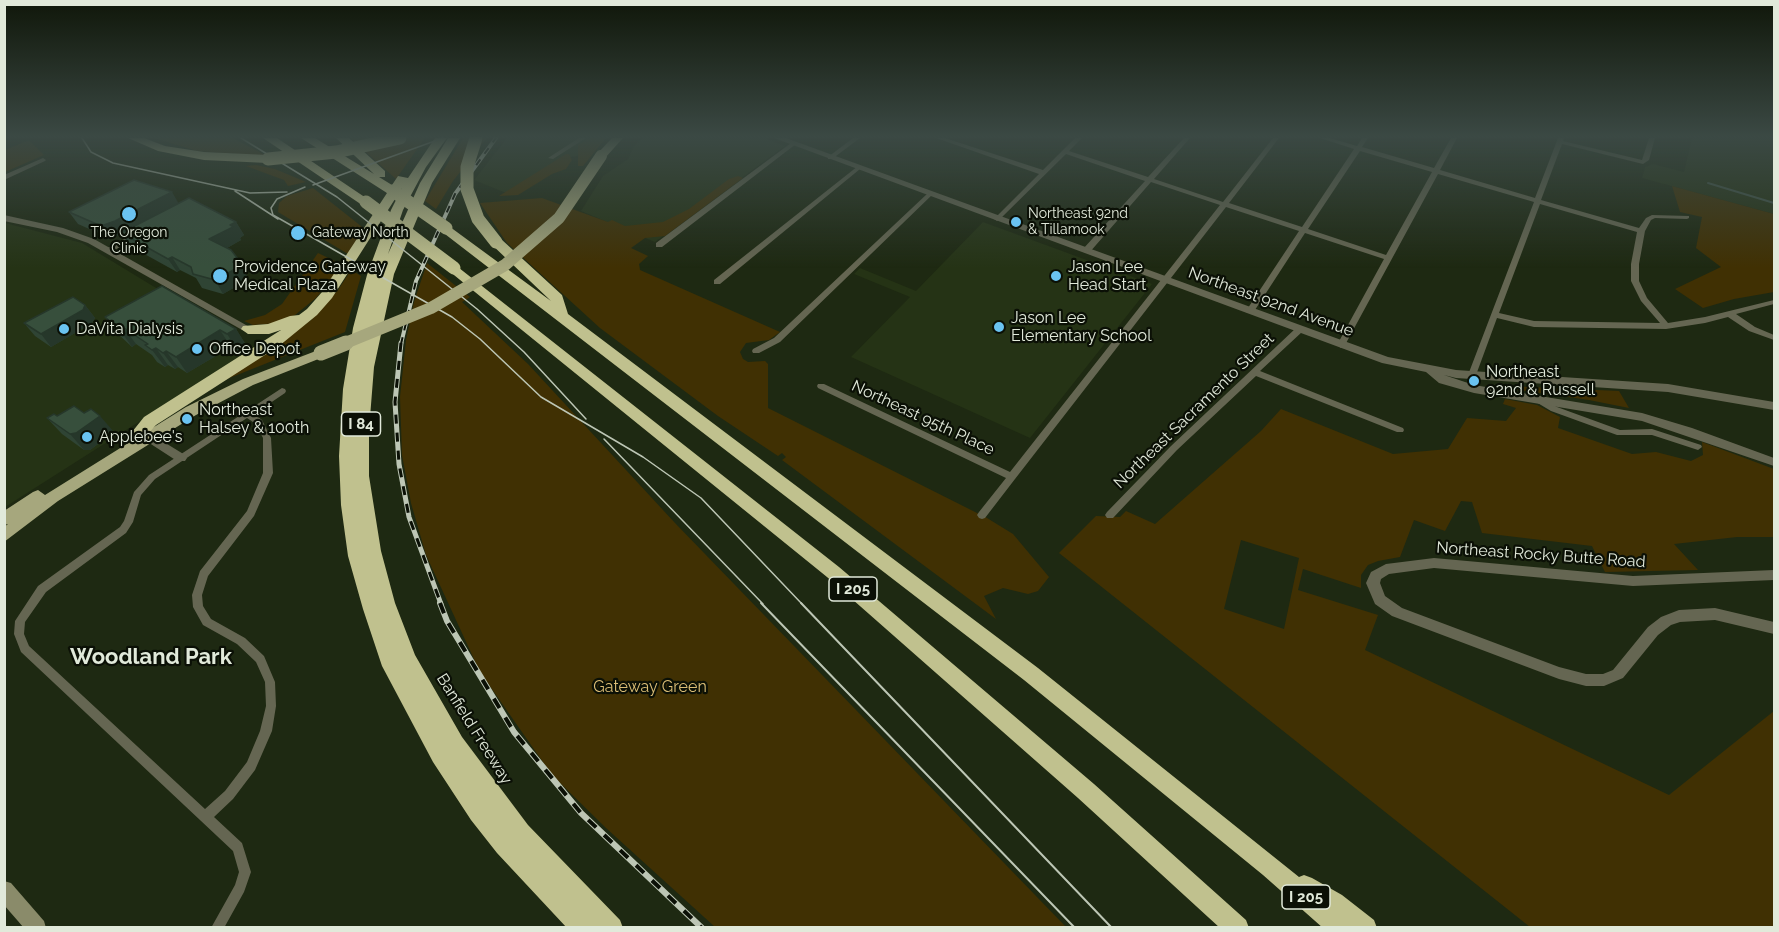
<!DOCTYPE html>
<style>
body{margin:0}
#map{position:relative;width:1779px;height:932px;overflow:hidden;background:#1e2912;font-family:Raleway,sans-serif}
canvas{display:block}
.frame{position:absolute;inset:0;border:6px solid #e1e9da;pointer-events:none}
</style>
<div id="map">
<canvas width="1779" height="932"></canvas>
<div class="frame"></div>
</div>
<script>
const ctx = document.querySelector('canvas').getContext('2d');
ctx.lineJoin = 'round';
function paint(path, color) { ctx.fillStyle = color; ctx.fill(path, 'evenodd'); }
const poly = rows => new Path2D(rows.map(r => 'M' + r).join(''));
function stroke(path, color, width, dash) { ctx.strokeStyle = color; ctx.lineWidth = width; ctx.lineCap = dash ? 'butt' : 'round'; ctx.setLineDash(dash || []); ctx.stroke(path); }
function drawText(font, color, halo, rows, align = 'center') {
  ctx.font = font + ' Raleway,sans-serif'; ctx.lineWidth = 4.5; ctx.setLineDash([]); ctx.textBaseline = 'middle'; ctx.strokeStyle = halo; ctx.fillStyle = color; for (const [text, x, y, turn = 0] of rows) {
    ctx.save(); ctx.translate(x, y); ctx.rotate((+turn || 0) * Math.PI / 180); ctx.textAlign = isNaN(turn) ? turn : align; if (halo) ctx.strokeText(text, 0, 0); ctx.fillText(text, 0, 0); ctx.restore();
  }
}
const built = poly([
 [507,138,605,138,591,154,570,157,511,195,474,180],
 [643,138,764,138,785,146,655,242,581,211,603,176,628,159,634,146],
 [1692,138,1774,138,1774,214,1642,178,1645,167,1653,164,1684,172],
 [983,222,1152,284,1030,438,851,357,910,297,854,274,860,268,916,291],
 [5,223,82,243,255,348,5,507]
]);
const green = poly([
 [154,138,233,138,267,156,197,151],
 [350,138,425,138,396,179],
 [463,138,487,138,453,181,436,209,425,201],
 [590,138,606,138,583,166,578,166,578,145],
 [29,140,44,155,5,172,5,150],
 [566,154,569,154,572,160,566,169,552,174,518,195,499,196],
 [256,165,275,169,306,182,288,186,284,180,246,166],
 [738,176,743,178,665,236,645,238,631,248,648,256,639,264,640,270,780,332,769,340,746,343,740,352,743,359,748,362,765,361,768,364,768,408,987,518,1013,534,1049,577,1038,591,1028,594,1003,588,984,596,996,619,782,460,786,457,782,453,778,456,718,416,600,328,507,243,480,203,542,198,608,222,612,220,625,226,663,222,689,209,729,179],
 [1672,186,1774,214,1774,292,1734,299,1703,308,1675,289,1721,267,1696,248,1702,217,1680,212],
 [313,188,366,230,348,254,278,212,279,203,287,196],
 [318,253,343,265,316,298,295,315,278,323,253,325,244,321,265,315,282,304],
 [427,263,470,297,462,302,528,364,675,523,1066,927,715,927,606,828,552,775,480,672,426,555,411,503,402,455,400,397,406,340,414,302],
 [351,270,361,276,345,332,222,381,311,320,338,290],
 [1484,385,1619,391,1629,408,1589,400],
 [1505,399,1537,405,1560,417,1558,428,1632,454,1656,452,1691,461,1703,455,1702,442,1774,469,1774,537,1737,537,1674,544,1698,570,1605,572,1592,546,1482,533,1472,502,1461,501,1445,531,1414,520,1400,557,1378,561,1368,565,1361,575,1361,588,1303,569,1298,590,1378,615,1365,650,1669,795,1774,711,1774,927,1530,927,1059,553,1096,516,1120,517,1126,511,1155,524,1261,431,1281,409,1393,454,1448,449,1467,418,1506,421,1516,408,1503,404],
 [1241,540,1299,558,1284,629,1224,609]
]);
const stream = poly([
 [1708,183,1774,203]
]);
const minor = poly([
 [579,138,586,138,553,159,548,158,579,138],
 [853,138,860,138,832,159,828,159,828,157,853,138],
 [936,138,945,138,1043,170,1075,138,1082,138,1069,151,1148,177,1184,138,1190,138,1154,179,1223,202,1273,138,1279,138,1229,203,1302,227,1354,149,1320,138,1330,138,1357,146,1362,138,1368,138,1362,147,1434,168,1451,138,1457,138,1440,170,1535,198,1558,138,1564,138,1563,141,1642,160,1649,138,1655,138,1649,160,1643,164,1562,144,1541,200,1639,228,1646,218,1652,215,1689,216,1689,218,1687,219,1655,218,1651,220,1645,231,1639,264,1639,281,1647,298,1668,323,1705,317,1774,300,1774,304,1736,314,1755,327,1774,335,1774,340,1749,331,1728,317,1705,323,1666,329,1534,327,1497,318,1476,375,1475,377,1469,377,1468,375,1534,202,1438,174,1345,345,1341,348,1337,345,1384,259,1305,233,1253,313,1247,313,1246,311,1299,231,1226,207,1015,479,985,518,982,519,979,518,977,515,979,512,1006,478,818,388,817,386,818,384,824,384,1010,472,1220,205,1151,182,1089,253,1086,253,1082,251,1083,249,1145,181,1066,154,999,220,997,221,994,219,1039,174,936,138],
 [1360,151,1432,172,1386,255,1308,229,1360,151],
 [1540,204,1637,232,1631,264,1631,281,1641,301,1660,323,1534,321,1499,313,1540,204],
 [791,143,796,144,662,247,656,247,656,243,791,143],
 [43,158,46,160,45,161,4,180,4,175,43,158],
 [858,166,860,167,860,169,720,284,714,284,714,280,858,166],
 [930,192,933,194,932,195,780,342,759,353,753,353,752,351,753,349,774,338,928,193,930,192],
 [133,234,139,234,140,236,111,252,108,252,104,250,133,234],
 [1299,327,1302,328,1303,330,1302,332,1260,371,1403,428,1404,430,1403,432,1397,432,1256,376,1177,450,1113,518,1107,518,1105,515,1107,512,1171,446,1296,328,1299,327],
 [282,388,285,389,286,391,285,393,254,414,262,420,271,438,273,473,254,516,208,576,202,595,203,606,211,619,245,638,264,656,275,682,276,706,272,731,255,770,233,799,214,817,242,843,251,872,244,892,224,928,211,928,235,885,239,872,233,851,21,652,14,634,15,621,38,586,120,527,124,521,134,492,149,475,282,388],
 [247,418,256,424,263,438,263,473,247,511,200,571,192,595,193,607,203,625,237,644,256,662,265,682,266,706,260,731,247,762,225,791,205,809,29,646,24,634,25,622,46,592,126,533,133,522,141,495,155,479,247,418],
 [1539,397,1557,407,1620,430,1652,429,1701,445,1702,447,1698,450,1652,435,1617,435,1551,411,1536,402,1535,400,1536,398,1539,397]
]);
const tertiary = poly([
 [774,138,786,138,1388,357,1456,370,1668,384,1774,402,1774,410,1668,392,1456,378,1444,375,1474,385,1642,413,1692,428,1774,458,1774,466,1642,421,1474,393,1439,383,1426,372,1382,363,774,138],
 [4,215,63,228,94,239,253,329,248,332,244,331,88,243,57,232,4,221,4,215],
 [141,428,185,455,187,458,185,461,177,461,137,435,135,432,137,429,141,428],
 [1434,558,1633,576,1774,570,1774,580,1633,586,1434,568,1389,574,1381,579,1380,583,1385,596,1402,608,1559,667,1586,674,1603,674,1613,670,1648,627,1661,617,1679,610,1715,608,1774,622,1774,634,1715,620,1680,622,1671,625,1658,635,1623,678,1604,686,1586,686,1559,679,1392,616,1375,604,1366,583,1371,572,1386,564,1434,558]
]);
const secondary = poly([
 [4,881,11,883,44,921,46,928,24,928,4,905,4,881]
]);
const primary = poly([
 [612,138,623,138,605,158,597,158,597,154,612,138],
 [321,349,326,350,328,353,326,356,253,385,196,415,58,501,4,542,4,527,8,524,4,525,4,511,33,492,38,490,45,495,186,407,243,379,321,349]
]);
const motorway = poly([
 [128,138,144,138,165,146,204,152,268,155,274,159,268,163,204,160,158,151,128,138],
 [263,138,277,138,372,202,370,205,362,205,263,138],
 [301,138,315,138,374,174,336,138,349,138,385,171,385,177,379,177,392,185,398,176,408,178,435,138,447,138,426,167,403,210,388,254,420,183,448,138,460,138,432,183,394,274,374,367,369,430,369,476,381,551,395,603,415,655,462,737,528,825,620,920,623,928,567,928,497,853,471,820,433,762,382,666,363,609,348,556,341,505,339,456,343,389,353,328,367,275,391,210,402,188,332,298,317,315,279,346,156,425,146,436,140,438,132,432,144,417,281,330,269,334,248,334,241,329,243,326,268,324,290,316,299,315,307,309,322,292,387,193,301,138],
 [446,224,551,301,489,242,491,239,501,239,562,295,568,314,1038,668,1299,877,1304,875,1312,878,1342,895,1374,920,1377,928,1323,928,1263,875,1024,680,441,231,441,225,446,224],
 [454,264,839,567,1094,784,1246,920,1249,928,1220,928,1078,798,827,577,449,271,447,268,454,264]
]);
const tramFar1 = poly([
 [82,138,91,152,113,163,250,193,287,192],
 [241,138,337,197,477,309,524,352,586,419],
 [313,185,443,138],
 [305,187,277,199,271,208,273,215,452,317,480,339,541,397,643,457,701,498,802,604],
 [235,191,278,219],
 [604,439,763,604]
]);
const tram = poly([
 [761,603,1075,928],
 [801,603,1112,928]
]);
const railFar2 = poly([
 [401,344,416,281,455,194,496,138]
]);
const railFar1 = poly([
 [401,343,395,402,399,464,409,517,441,604]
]);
const rail = poly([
 [440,603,447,621,514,732,581,813,702,928]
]);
const primaryBridgeFar1 = poly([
 [343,344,431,308,505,265,559,218,601,156]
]);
const primaryBridge = poly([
 [321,353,346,343]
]);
const motorwayBridge = poly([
 [476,138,467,167,467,189,478,219,496,242],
 [268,159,336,152,400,138],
 [393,191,446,228],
 [366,202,454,268]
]);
const wall = poly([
 [179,203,236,222,244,235,240,238,241,240,227,248,246,272,245,273,249,279,223,294,202,288,196,278,180,270,177,272,130,246,122,234,110,238,78,224,69,212],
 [85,305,95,318,92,323,51,347,35,336,24,323],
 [105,317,236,329,246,345,238,351,231,347,187,373,178,367,175,369,168,365,165,367,157,362,152,355,136,344,132,347,117,333],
 [57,416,114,432,90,450,84,450,62,434,47,418]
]);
const shadedWall = poly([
 [172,192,179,204,123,233,110,238,101,226],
 [236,222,244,235,240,238,241,240,218,253,209,239],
 [172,257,180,270,177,272,168,259],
 [238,259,246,272,245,273,249,279,223,294,215,280,233,262],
 [85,305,95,318,92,323,51,347,41,334],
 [124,328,136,344,132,347,120,330],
 [236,329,246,345,238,351,227,334],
 [220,330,231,347,187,373,176,357],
 [156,348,168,365,165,367,152,350],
 [166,351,178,367,175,369,163,353],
 [100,416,114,432,90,450,84,450,70,434]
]);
const building = poly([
 [134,180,172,192,115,221,101,226,69,212,134,180],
 [189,198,236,222,230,225,233,227,209,239,231,250,238,259,233,262,241,266,215,280,193,274,191,267,172,257,168,259,121,233,189,198],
 [162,286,236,329,227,334,220,330,176,357,166,351,163,353,156,348,152,350,145,345,148,344,124,328,120,330,105,317,162,286],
 [73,297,85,305,83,310,41,334,24,323,73,297],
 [74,406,84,413,91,409,100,416,76,433,70,434,47,418,54,414,57,416,74,406]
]);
const markers = [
 [129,214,8,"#6ac3f1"],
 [1016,222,6,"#6ac3f1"],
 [298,233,8,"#6ac3f1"],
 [220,276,8,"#6ac3f1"],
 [1056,276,6,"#6ac3f1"],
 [999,327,6,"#6ac3f1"],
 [64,329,6,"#6ac3f1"],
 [197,349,6,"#6ac3f1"],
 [1474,381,6,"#6ac3f1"],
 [187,419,6,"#6ac3f1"],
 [87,437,6,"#6ac3f1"]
];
const farPoinames = [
 ["Northeast 92nd",1028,214],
 ["& Tillamook",1028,230],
 ["The Oregon",129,233,"center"],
 ["Clinic",129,249,"center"],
 ["Gateway North",312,233]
];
const shields = [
 [361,424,39],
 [853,589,48],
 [1306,897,48]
];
const shieldNames = [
 ["I 84",361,424],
 ["I 205",853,589],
 ["I 205",1306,897]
];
const poiNames = [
 ["Providence Gateway",234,267],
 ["Medical Plaza",234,285],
 ["Jason Lee",1068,267],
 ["Head Start",1068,285],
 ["Jason Lee",1011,318],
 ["Elementary School",1011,336],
 ["DaVita Dialysis",76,329],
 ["Office Depot",209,349],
 ["Northeast",1486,372],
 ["92nd & Russell",1486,390],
 ["Northeast",199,410],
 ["Halsey & 100th",199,428],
 ["Applebee's",99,437]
];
const streetNames = [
 ["Northeast 92nd Avenue",1271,302,20],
 ["Northeast Sacramento Street",1194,411,-44],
 ["Northeast 95th Place",923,418,25],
 ["Northeast Rocky Butte Road",1541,555,4],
 ["Banfield Freeway",474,729,58]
];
const parkNames = [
 ["Gateway Green",650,687]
];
const districtNames = [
 ["Woodland Park",151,657]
];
paint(built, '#253315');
paint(green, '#403003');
stroke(stream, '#44574d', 2);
paint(minor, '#656652');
paint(tertiary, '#656652');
paint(secondary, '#8a8b6a');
paint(primary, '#a6a77d');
paint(motorway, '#c0c18e');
stroke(tramFar1, '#bdc6b5', 1.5);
stroke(tram, '#bdc6b5', 2);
stroke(railFar2, '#bdc6b5', 4);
stroke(railFar1, '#bdc6b5', 5);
stroke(rail, '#bdc6b5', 6);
stroke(railFar2, '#0b1006', 2, [7]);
stroke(railFar1, '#0b1006', 3, [9]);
stroke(rail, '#0b1006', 4, [11]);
stroke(primaryBridgeFar1, '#a6a77d', 12);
stroke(primaryBridge, '#a6a77d', 15);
stroke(motorwayBridge, '#c0c18e', 13);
paint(wall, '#2f4434');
paint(shadedWall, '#26372a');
paint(building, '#374f3c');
stroke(building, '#26372a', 1.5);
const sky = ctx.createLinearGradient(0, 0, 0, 268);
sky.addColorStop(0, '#10170a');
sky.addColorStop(0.51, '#3b4944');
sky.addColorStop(1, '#3b494400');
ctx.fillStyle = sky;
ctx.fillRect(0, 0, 1779, 268);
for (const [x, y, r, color] of markers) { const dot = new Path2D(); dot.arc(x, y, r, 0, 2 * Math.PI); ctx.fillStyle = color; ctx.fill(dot); stroke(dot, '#0b1006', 2); }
drawText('14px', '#e1e9da', '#0b1006', farPoinames, 'left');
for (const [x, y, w] of shields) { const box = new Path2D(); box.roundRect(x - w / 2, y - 12, w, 24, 4.5); ctx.fillStyle = '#0b1006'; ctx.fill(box); stroke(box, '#e1e9da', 1.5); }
drawText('bold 15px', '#e1e9da', null, shieldNames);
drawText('16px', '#e1e9da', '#0b1006', poiNames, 'left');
drawText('16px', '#e1e9da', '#0b1006', streetNames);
drawText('16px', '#dcbe76', '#0b1006', parkNames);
drawText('bold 22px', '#e1e9da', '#0b1006', districtNames);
</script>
